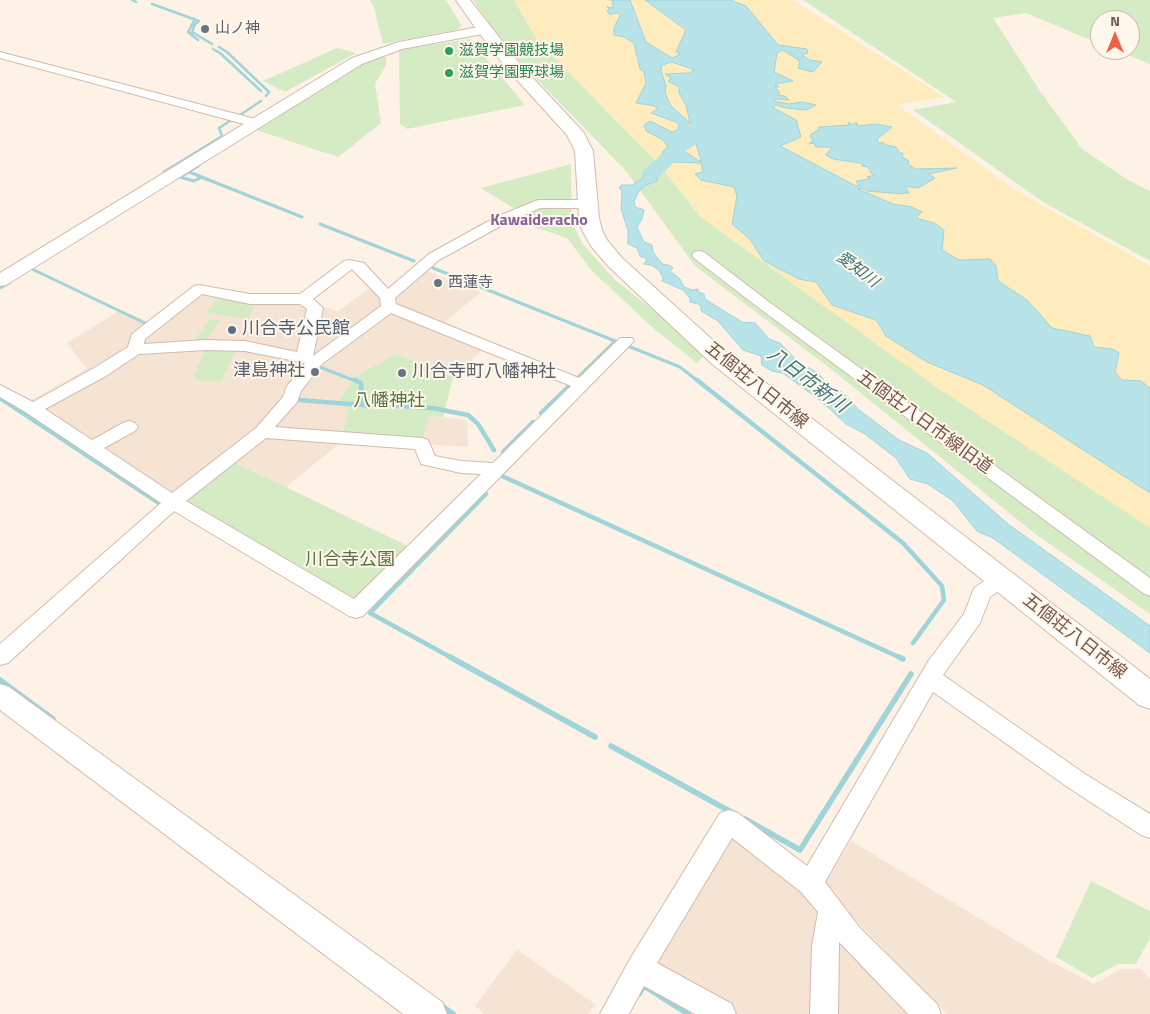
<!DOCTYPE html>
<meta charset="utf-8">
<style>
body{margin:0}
#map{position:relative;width:1150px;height:1014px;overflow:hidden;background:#fdf2e5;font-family:"Titillium Web",sans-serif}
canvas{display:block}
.north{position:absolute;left:1090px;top:10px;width:50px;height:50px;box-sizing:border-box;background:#fff7ec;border:1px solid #c9b7ab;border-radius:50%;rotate:0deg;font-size:14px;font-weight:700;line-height:20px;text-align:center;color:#775749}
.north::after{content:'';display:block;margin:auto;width:18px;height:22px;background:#eb6246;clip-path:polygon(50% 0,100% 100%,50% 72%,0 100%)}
</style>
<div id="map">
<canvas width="1150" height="1014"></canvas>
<div class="north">N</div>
</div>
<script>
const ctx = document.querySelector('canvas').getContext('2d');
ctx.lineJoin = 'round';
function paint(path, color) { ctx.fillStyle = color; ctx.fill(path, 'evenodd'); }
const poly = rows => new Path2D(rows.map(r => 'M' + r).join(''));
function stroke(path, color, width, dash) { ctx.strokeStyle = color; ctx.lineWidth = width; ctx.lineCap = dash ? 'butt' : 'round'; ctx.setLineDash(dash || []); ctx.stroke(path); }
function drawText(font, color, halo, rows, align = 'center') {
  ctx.font = font + ' "Titillium Web","Noto Sans JP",sans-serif'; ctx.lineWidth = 4; ctx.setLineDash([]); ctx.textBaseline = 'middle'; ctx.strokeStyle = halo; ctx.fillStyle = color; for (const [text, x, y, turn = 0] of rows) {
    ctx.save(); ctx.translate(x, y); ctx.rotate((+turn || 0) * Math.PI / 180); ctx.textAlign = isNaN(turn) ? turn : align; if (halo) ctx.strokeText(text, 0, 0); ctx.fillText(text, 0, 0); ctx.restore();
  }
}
const residential = poly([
 [427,271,481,292,445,322,491,342,453,377,397,354,349,409,340,443,286,487,227,460,173,502,30,401,87,369,67,343,121,310,149,322,197,285,243,294,312,297,320,306,338,311,370,288,387,301],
 [429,416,467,420,468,447,422,444],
 [731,829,752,847,935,1014,723,1014,654,968],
 [851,841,1050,961,1094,984,1121,969,1141,969,1150,979,1150,1014,947,1014,823,887],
 [517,950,595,1004,588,1014,485,1014,475,1006]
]);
const green = poly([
 [370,0,446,0,462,26,456,30,383,44,374,8],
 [473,0,516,0,515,1,538,41,655,160,702,218,1150,525,1150,614,1034,533,831,369,695,266,626,171,505,46],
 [803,0,1150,0,1150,64,1115,50,1130,50,1130,20,1100,20,1100,44,1026,13,993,18,1040,91,1082,149,1128,180,1150,191,1150,261,1043,202,913,110,956,102],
 [470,39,525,105,407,129,400,124,399,50],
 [337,48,356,53,285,92,263,81],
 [381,55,386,57,386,65,375,84,381,123,338,157,250,128,362,64],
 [571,164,572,222,582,243,615,280,707,352,697,363,653,328,592,271,567,238,513,220,523,214,481,188],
 [218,298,254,304,249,319,205,313],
 [209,319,220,320,206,341,194,341],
 [206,348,237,348,221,381,202,381,193,378],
 [397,354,453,377,443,417,429,416,422,444,340,443,349,409,339,401,356,376],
 [228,460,286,487,416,550,356,610,173,502],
 [1091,881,1150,911,1150,938,1136,964,1118,964,1092,978,1056,957]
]);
const sand = poly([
 [516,0,793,0,944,97,897,105,1018,192,1150,266,1150,528,936,387,702,218,655,160,538,41,514,1]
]);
const water = poly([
 [611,0,630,0,646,42,672,58,681,54,676,52,686,30,645,0,730,0,746,6,778,45,807,49,808,53,802,55,810,60,822,62,813,72,798,68,800,61,783,50,777,53,774,72,793,81,775,84,779,87,775,87,780,93,777,95,785,96,789,100,776,99,774,101,789,104,802,102,816,105,806,110,786,108,776,105,772,107,796,120,801,137,780,146,856,186,859,185,856,181,871,179,867,177,875,175,871,173,868,167,862,166,865,166,860,163,833,159,826,155,832,147,816,147,814,143,809,144,813,141,810,135,818,130,819,127,849,125,848,122,853,125,856,122,858,126,876,124,892,127,877,139,879,144,883,142,886,145,896,147,900,153,903,153,902,157,909,161,908,164,912,167,916,169,957,168,928,174,935,178,918,188,905,186,909,193,903,193,903,194,867,191,862,188,858,189,893,204,912,207,922,212,916,218,934,223,944,230,942,250,959,260,990,259,996,266,998,281,1027,300,1052,328,1090,336,1094,347,1112,349,1119,353,1115,372,1122,380,1141,381,1150,388,1150,493,983,385,927,362,886,336,876,320,832,305,816,282,799,279,764,261,750,239,732,224,737,196,734,187,701,180,695,174,703,172,701,163,674,162,657,176,657,181,646,185,639,191,634,201,635,207,644,210,642,219,637,227,644,242,652,245,653,252,658,259,663,264,671,266,673,268,670,271,680,279,684,287,692,290,698,289,698,292,704,294,705,299,742,322,755,323,769,339,780,343,798,362,818,373,829,386,843,393,859,410,899,440,927,453,1008,524,1150,626,1150,653,993,538,977,531,953,501,928,484,910,479,896,458,865,434,846,424,822,402,783,373,772,371,762,365,761,356,743,350,718,321,701,311,701,306,698,304,690,302,690,298,683,290,662,281,663,278,659,270,651,265,644,264,647,259,640,256,637,248,628,244,628,230,621,209,622,191,619,188,621,185,632,185,642,179,645,174,660,162,663,151,668,147,663,140,646,131,644,125,650,121,672,132,678,130,679,125,676,122,651,113,657,109,655,106,636,103,646,83,644,72,640,69,634,43,624,37,614,35,614,27,621,14,616,13,610,15,607,11,609,9,607,7,614,8,612,3,614,2,611,0],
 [672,62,695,70,689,73,665,74,671,78,668,81,679,87,679,93,686,105,690,123,670,105,665,92,666,86,661,71,662,65,672,62],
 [693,132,701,161,701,162,684,151,685,147,670,147,693,132]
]);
const streamFar3 = poly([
 [132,0,136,2],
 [152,4,199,21,195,24,192,32,212,44],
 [194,21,188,32,198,40],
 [219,47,227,52,269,92,266,96],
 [213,49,220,53,261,91],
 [240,115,261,101],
 [172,167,222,136,219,128,230,121],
 [196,167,201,164]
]);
const streamFar2 = poly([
 [164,172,174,166],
 [189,172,302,217],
 [182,176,198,166],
 [180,177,194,181,202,177],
 [320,224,414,261],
 [433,268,615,341,577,378],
 [32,269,149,325],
 [0,288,9,283],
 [628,346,680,367,699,382],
 [320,367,358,382]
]);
const streamFar1 = poly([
 [355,380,361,383,362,404],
 [697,380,903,543,942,586,944,600,913,643],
 [0,398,159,503],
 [299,400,375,406],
 [396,406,432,408,468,415,478,424,494,450],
 [541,413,568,387],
 [503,452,533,422],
 [502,476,901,658],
 [452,658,370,613,486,494]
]);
const stream = poly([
 [450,657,595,737],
 [899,657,903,659],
 [0,680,53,719],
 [611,746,733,813],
 [745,819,800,850,911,674],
 [639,994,644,986,688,1014],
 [442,1006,453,1014]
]);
const river = poly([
 [725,113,731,114,734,118,731,122,687,150,659,177,652,179,645,177,642,173,645,169,675,142,719,114,725,113]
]);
const minor = poly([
 [0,52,259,120,261,123,255,127,0,58,0,52],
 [538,200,588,200,595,204,588,208,540,208,506,223,439,260,395,298,396,304,579,378,620,338,632,338,634,341,363,616,356,618,349,616,174,511,8,663,0,665,0,644,161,503,27,413,0,397,0,385,33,402,94,368,128,347,132,334,194,286,199,285,250,294,300,294,344,261,349,260,364,263,388,289,429,254,496,217,538,200],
 [352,269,380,298,381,306,313,356,323,308,313,299,352,269],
 [202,294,250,304,300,304,307,309,297,352,245,341,206,340,144,344,145,339,202,294],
 [391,313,571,386,493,463,461,461,435,456,428,440,422,438,275,427,297,402,301,391,322,364,391,313],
 [206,350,245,351,305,363,287,386,283,397,256,428,172,493,104,448,135,431,138,427,135,423,129,421,123,423,92,440,45,409,106,376,139,354,206,350],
 [266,438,415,449,421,464,461,473,481,474,354,599,186,501,266,438],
 [699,251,704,252,769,302,1150,578,1150,596,1143,593,759,308,694,258,692,255,694,252,699,251],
 [1000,573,1007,575,1010,580,1007,585,990,597,980,623,943,675,1085,774,1150,814,1150,838,1141,835,1069,788,933,692,825,882,860,928,937,1004,941,1014,908,1014,839,942,838,1014,810,1014,812,946,818,912,801,892,732,838,657,963,732,1004,736,1014,695,1014,644,986,629,1014,600,1014,630,959,720,813,729,810,738,813,807,866,929,660,964,614,974,588,993,575,1000,573]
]);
const tertiary = poly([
 [484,26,488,27,490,30,488,33,402,49,362,64,6,285,0,286,0,273,352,58,399,42,484,26],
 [0,684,9,687,442,1002,447,1014,403,1014,0,710,0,684]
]);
const secondary = poly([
 [456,0,470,0,520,64,584,133,593,151,599,218,602,230,607,240,622,258,727,353,1150,679,1150,709,1139,705,711,363,608,266,591,246,582,230,579,218,575,151,567,135,508,70,479,33,456,0]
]);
const markers = [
 [205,29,5,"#6b7280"],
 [449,51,5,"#2e9e5b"],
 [449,73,5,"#2e9e5b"],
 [438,283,5,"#6b7280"],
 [232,330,5,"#5c6f8a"],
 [315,372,5,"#6b7280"],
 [402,373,5,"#6b7280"]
];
const farWorshipnames = [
 ["山ノ神",215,29],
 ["西蓮寺",448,283]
];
const farLeisurenames = [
 ["滋賀学園競技場",459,51],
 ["滋賀学園野球場",459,73]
];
const farQuarternames = [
 ["Kawaideracho",539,221]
];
const farWaternames = [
 ["愛知川",857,270,37]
];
const serviceNames = [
 ["川合寺公民館",242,330]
];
const worshipNames = [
 ["津島神社",305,372],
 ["川合寺町八幡神社",412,373,"left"]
];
const streetNames = [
 ["五個荘八日市線",756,386,39],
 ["五個荘八日市線旧道",924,423,36],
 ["五個荘八日市線",1074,637,38]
];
const parkNames = [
 ["八幡神社",389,402],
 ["川合寺公園",350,561]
];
const waterNames = [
 ["八日市新川",807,381,37]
];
paint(residential, '#f5e4d3');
paint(green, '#d5ebc3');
paint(sand, '#feecbe');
paint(water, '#b8e3e8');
stroke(water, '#9ed4da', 1);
stroke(streamFar3, '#9ed4da', 2.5);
stroke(streamFar2, '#9ed4da', 3);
stroke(streamFar1, '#9ed4da', 4.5);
stroke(stream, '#9ed4da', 5.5);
paint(river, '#b8e3e8');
stroke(minor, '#d1bbad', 2);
stroke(tertiary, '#d1bbad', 2);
stroke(secondary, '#d4bbab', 2);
paint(minor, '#fff');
paint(tertiary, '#fff');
paint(secondary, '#fff');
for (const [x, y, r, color] of markers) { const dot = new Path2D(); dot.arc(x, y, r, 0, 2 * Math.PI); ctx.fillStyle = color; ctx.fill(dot); stroke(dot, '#fff7ec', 2); }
drawText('15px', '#5b616d', '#fff7ec', farWorshipnames, 'left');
drawText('15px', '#27864d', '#fff7ec', farLeisurenames, 'left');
drawText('bold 16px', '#85649b', '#fff7ec', farQuarternames);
drawText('italic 16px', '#3c767d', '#fff7ec', farWaternames);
drawText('18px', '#4e5e75', '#fff7ec', serviceNames, 'left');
drawText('18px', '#5b616d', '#fff7ec', worshipNames, 'right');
drawText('18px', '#775749', '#fff7ec', streetNames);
drawText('18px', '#52783d', '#fff7ec', parkNames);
drawText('italic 19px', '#3c767d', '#fff7ec', waterNames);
</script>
